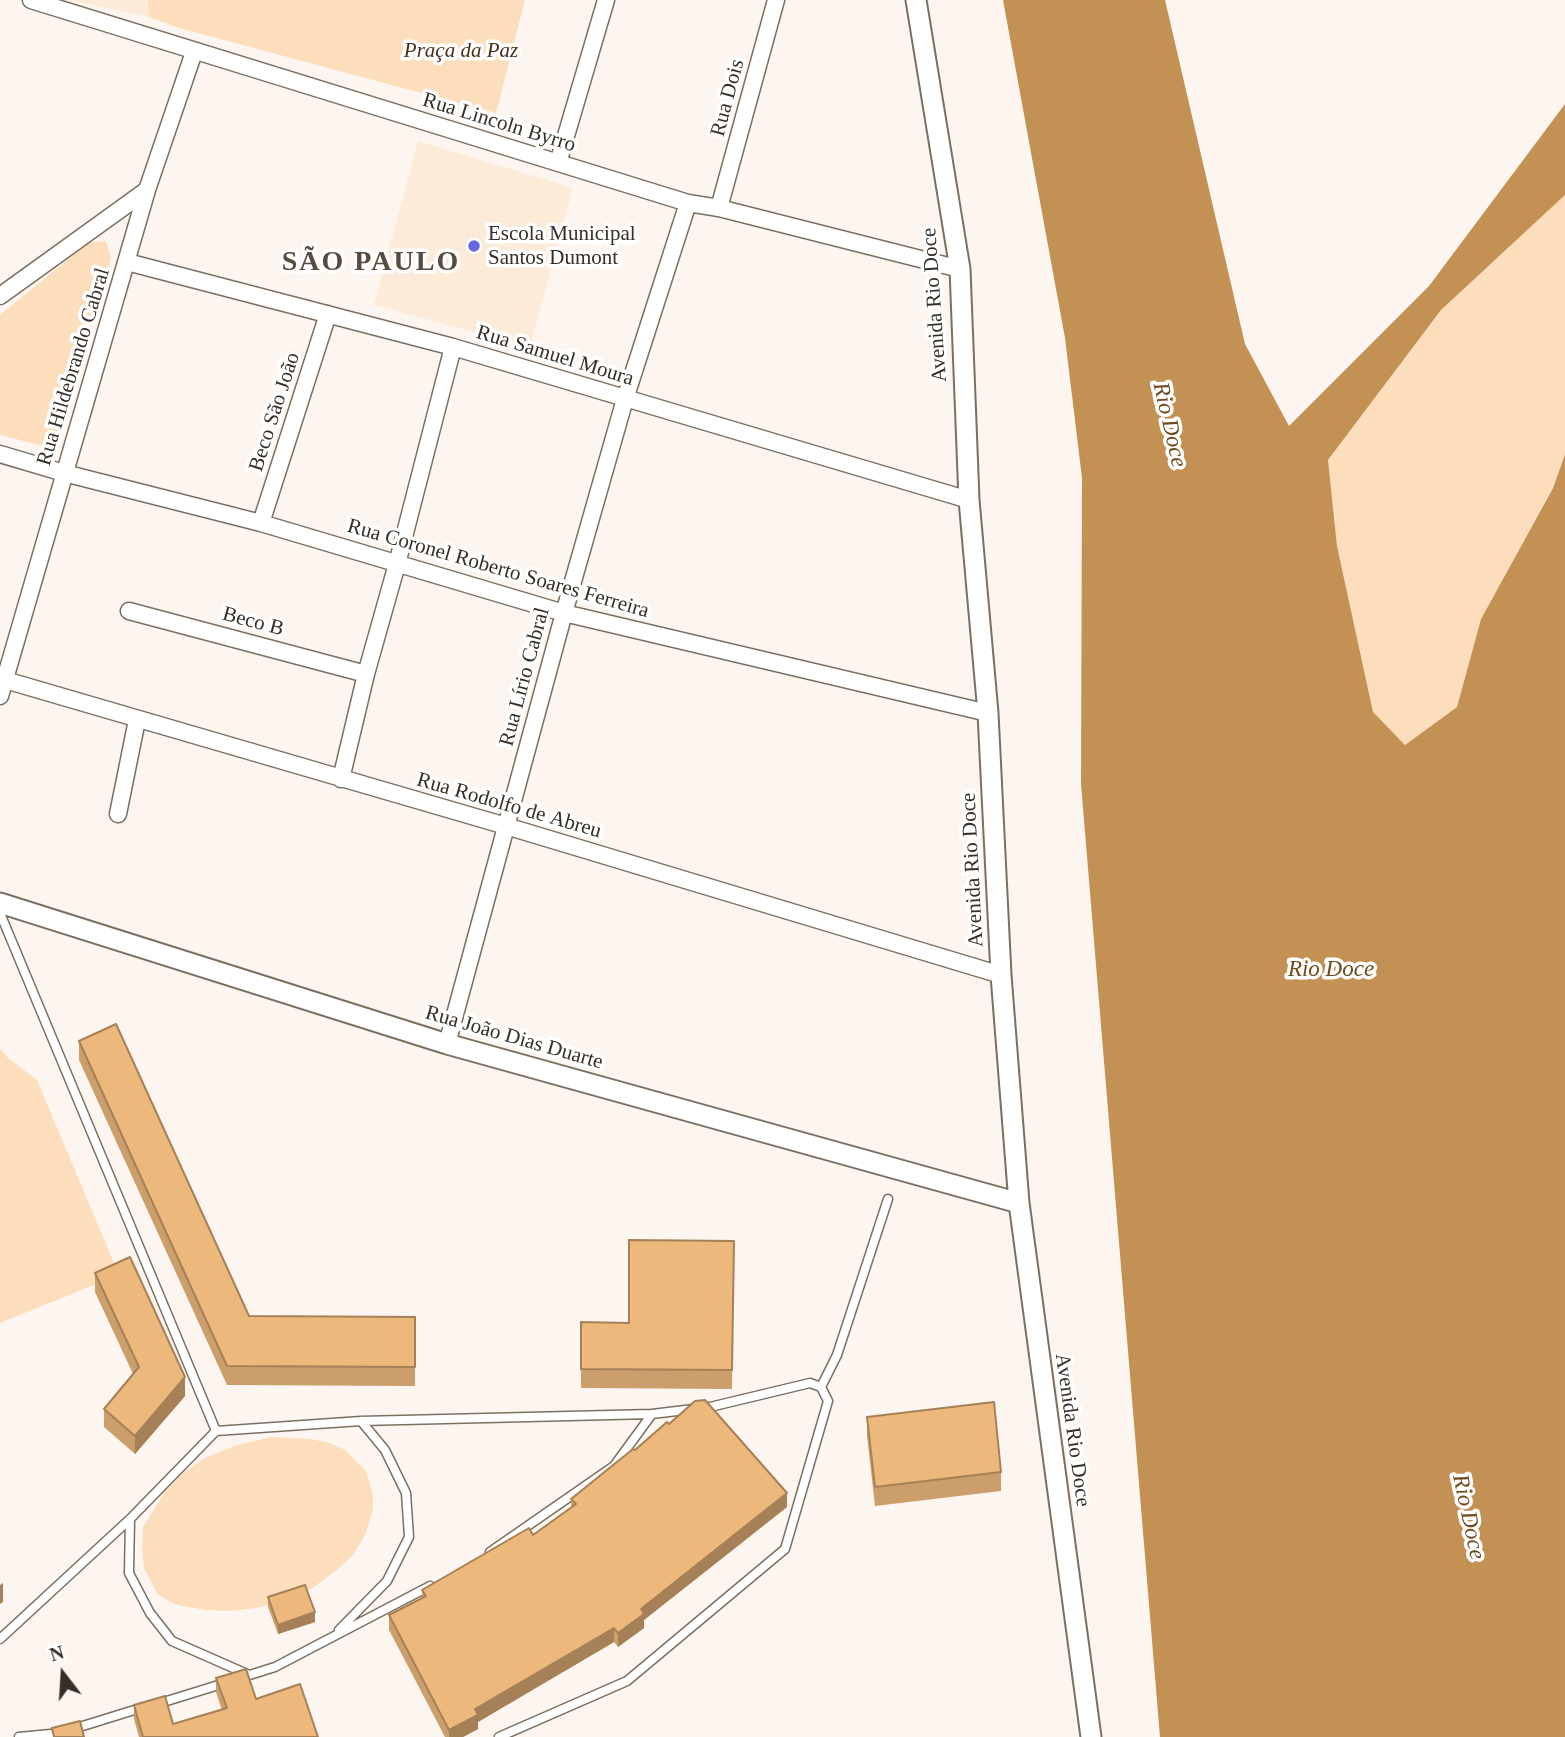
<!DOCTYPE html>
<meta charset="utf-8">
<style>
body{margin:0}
#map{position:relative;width:1565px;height:1737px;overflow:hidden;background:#fdf6f0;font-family:"Times New Roman",serif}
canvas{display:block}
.north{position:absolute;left:28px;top:1639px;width:70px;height:70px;-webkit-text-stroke:5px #fff;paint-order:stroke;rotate:343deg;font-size:19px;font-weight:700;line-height:28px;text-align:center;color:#352f28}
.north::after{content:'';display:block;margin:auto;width:24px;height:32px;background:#352f28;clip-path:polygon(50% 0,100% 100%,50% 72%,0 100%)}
</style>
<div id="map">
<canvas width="1565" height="1737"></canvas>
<div class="north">N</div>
</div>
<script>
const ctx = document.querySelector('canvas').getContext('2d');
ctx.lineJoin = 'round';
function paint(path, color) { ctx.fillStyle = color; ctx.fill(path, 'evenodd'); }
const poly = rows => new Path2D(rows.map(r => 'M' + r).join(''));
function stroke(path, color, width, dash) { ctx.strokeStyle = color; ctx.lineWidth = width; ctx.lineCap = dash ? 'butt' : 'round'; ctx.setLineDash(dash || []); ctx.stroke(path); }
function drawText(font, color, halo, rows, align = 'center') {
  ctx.font = font + ' "Times New Roman",serif'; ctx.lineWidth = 7; ctx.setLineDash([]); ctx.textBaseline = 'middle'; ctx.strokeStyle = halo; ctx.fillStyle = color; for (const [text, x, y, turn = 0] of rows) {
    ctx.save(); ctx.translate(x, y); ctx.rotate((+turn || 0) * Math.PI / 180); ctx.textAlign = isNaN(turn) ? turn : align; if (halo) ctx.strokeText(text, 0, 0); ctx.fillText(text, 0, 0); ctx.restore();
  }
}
const built = poly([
 [69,0,148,0,149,17],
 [418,141,573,188,530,347,374,305]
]);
const green = poly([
 [148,0,525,0,496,113,179,28,149,17],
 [1565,195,1565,453,1553,487,1481,619,1457,707,1405,745,1373,712,1337,546,1328,460,1441,310],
 [106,241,111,258,59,442,47,447,0,435,0,315,88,243],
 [0,1048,8,1058,37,1080,119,1275,0,1323],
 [272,1437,311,1439,330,1443,345,1450,366,1471,373,1495,373,1509,366,1533,353,1555,338,1569,311,1589,280,1602,256,1608,231,1611,206,1610,177,1605,158,1595,144,1568,142,1549,143,1527,165,1492,184,1472,207,1457,237,1445]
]);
const water = poly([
 [1003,0,1165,0,1245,344,1289,426,1429,286,1565,104,1565,195,1441,310,1328,460,1337,546,1373,712,1405,745,1457,707,1481,619,1553,488,1565,454,1565,1737,1160,1737,1081,784,1082,478,1065,338]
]);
const service = poly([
 [0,913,216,1431],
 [821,1387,837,1355,888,1199],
 [130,1519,129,1573,150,1613,172,1641,247,1674],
 [339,1630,387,1581,409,1537,406,1493,385,1450,361,1421],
 [0,1639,130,1519,216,1431,361,1421,652,1414,614,1466,490,1552],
 [240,1678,275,1667,430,1586],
 [157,1704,225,1683],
 [73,1729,144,1707],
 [19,1737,61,1733],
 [499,1737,627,1681,785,1549,828,1401,821,1387,810,1383,710,1407,652,1414]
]);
const minor = poly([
 [31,0,688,203,719,208,960,269],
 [558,163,606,0],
 [719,208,776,0],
 [127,262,453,347,969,500],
 [0,296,147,190],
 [0,454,64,473,261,523,564,613,988,713],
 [261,523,328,314],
 [129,611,366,674],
 [5,680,506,826,1001,975],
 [0,696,147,190,194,52],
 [341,779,366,674,397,564,453,347],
 [118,814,137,720],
 [447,1044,564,613,625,399,688,203]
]);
const tertiary = poly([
 [916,0,960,269,969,500,988,713,1001,975,1019,1203,1091,1737],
 [0,903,447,1044,1019,1203]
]);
const wall = poly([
 [79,1041,249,1316,415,1317,415,1386,227,1385,79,1060],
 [734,1241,732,1389,581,1388,581,1322,629,1323],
 [95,1273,185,1396,135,1454,104,1427,104,1409,133,1374,95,1292],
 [867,1417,1001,1472,1001,1491,875,1506,867,1436],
 [635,1450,787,1507,644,1620,644,1628,618,1647,614,1642,478,1722,478,1729,463,1737,445,1737,389,1630,389,1615,422,1598,422,1590,533,1535,571,1507,571,1499],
 [268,1597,315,1622,278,1634,268,1607],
 [216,1678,256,1699,318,1737,139,1737,134,1719,134,1705,173,1724,222,1710,216,1692]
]);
const shadedWall = poly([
 [185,1377,185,1396,135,1454,135,1436],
 [787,1493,787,1507,644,1620,644,1628,618,1647,618,1633,641,1609],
 [3,1583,3,1602,0,1604,0,1585],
 [315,1612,315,1622,278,1634,278,1625],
 [614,1628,614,1642,478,1722,478,1729,463,1737,449,1737,449,1730,475,1709]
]);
const building = poly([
 [116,1024,249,1316,415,1317,415,1367,227,1366,79,1041,116,1024],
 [629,1240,734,1241,732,1370,581,1369,581,1322,629,1323,629,1240],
 [130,1257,185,1377,135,1436,104,1409,139,1367,95,1273,130,1257],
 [705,1400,787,1493,641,1609,644,1614,618,1633,614,1628,475,1709,478,1715,449,1730,389,1615,426,1596,422,1590,529,1528,533,1535,576,1504,571,1499,633,1449,635,1450,667,1422,669,1424,695,1401,705,1400],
 [994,1402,1001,1472,875,1487,867,1417,994,1402],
 [305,1585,315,1612,278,1625,268,1597,305,1585],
 [246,1669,256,1699,300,1684,318,1737,143,1737,134,1705,165,1696,173,1724,227,1708,216,1678,246,1669],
 [80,1721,84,1737,54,1737,52,1728,80,1721]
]);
const markers = [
 [474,246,7,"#6767e0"]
];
const parkNames = [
 ["Praça da Paz",461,51]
];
const streetNames = [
 ["Rua Dois",728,98,-75],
 ["Rua Lincoln Byrro",499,123,17],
 ["Avenida Rio Doce",935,305,-94],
 ["Rua Samuel Moura",555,356,17],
 ["Rua Hildebrando Cabral",74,367,-73],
 ["Beco São João",275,412,-72],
 ["Rua Coronel Roberto Soares Ferreira",498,569,16],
 ["Beco B",253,622,15],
 ["Rua Lírio Cabral",525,677,-75],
 ["Rua Rodolfo de Abreu",509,806,16],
 ["Avenida Rio Doce",973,870,-93],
 ["Rua João Dias Duarte",514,1038,16],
 ["Avenida Rio Doce",1072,1430,82]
];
const poiNames = [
 ["Escola Municipal",488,234],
 ["Santos Dumont",488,258]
];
const waterNames = [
 ["Rio Doce",1169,425,77],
 ["Rio Doce",1331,970],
 ["Rio Doce",1468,1517,78]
];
const districtNames = [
 ["SÃO PAULO",371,263]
];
paint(built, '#fcebd9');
paint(green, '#fcddbc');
paint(water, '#c49155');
stroke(service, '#7d6f60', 11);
stroke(minor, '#7d6f60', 19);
stroke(tertiary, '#7d6f60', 23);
stroke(service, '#fff', 8);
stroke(minor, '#fff', 16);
stroke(tertiary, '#fff', 19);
paint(wall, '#cc9e6b');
paint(shadedWall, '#a68157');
paint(building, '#edb87c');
stroke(building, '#a68157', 2);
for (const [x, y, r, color] of markers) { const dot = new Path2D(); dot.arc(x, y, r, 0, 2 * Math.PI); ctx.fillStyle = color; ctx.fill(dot); stroke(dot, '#fff', 2.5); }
drawText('italic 21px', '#493218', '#fff', parkNames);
drawText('21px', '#352f28', '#fff', streetNames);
drawText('21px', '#352f28', '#fff', poiNames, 'left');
drawText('italic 23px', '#6e4a1d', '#fff', waterNames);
ctx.letterSpacing = '2px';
drawText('bold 28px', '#584b3d', '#fff', districtNames);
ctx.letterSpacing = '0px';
</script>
